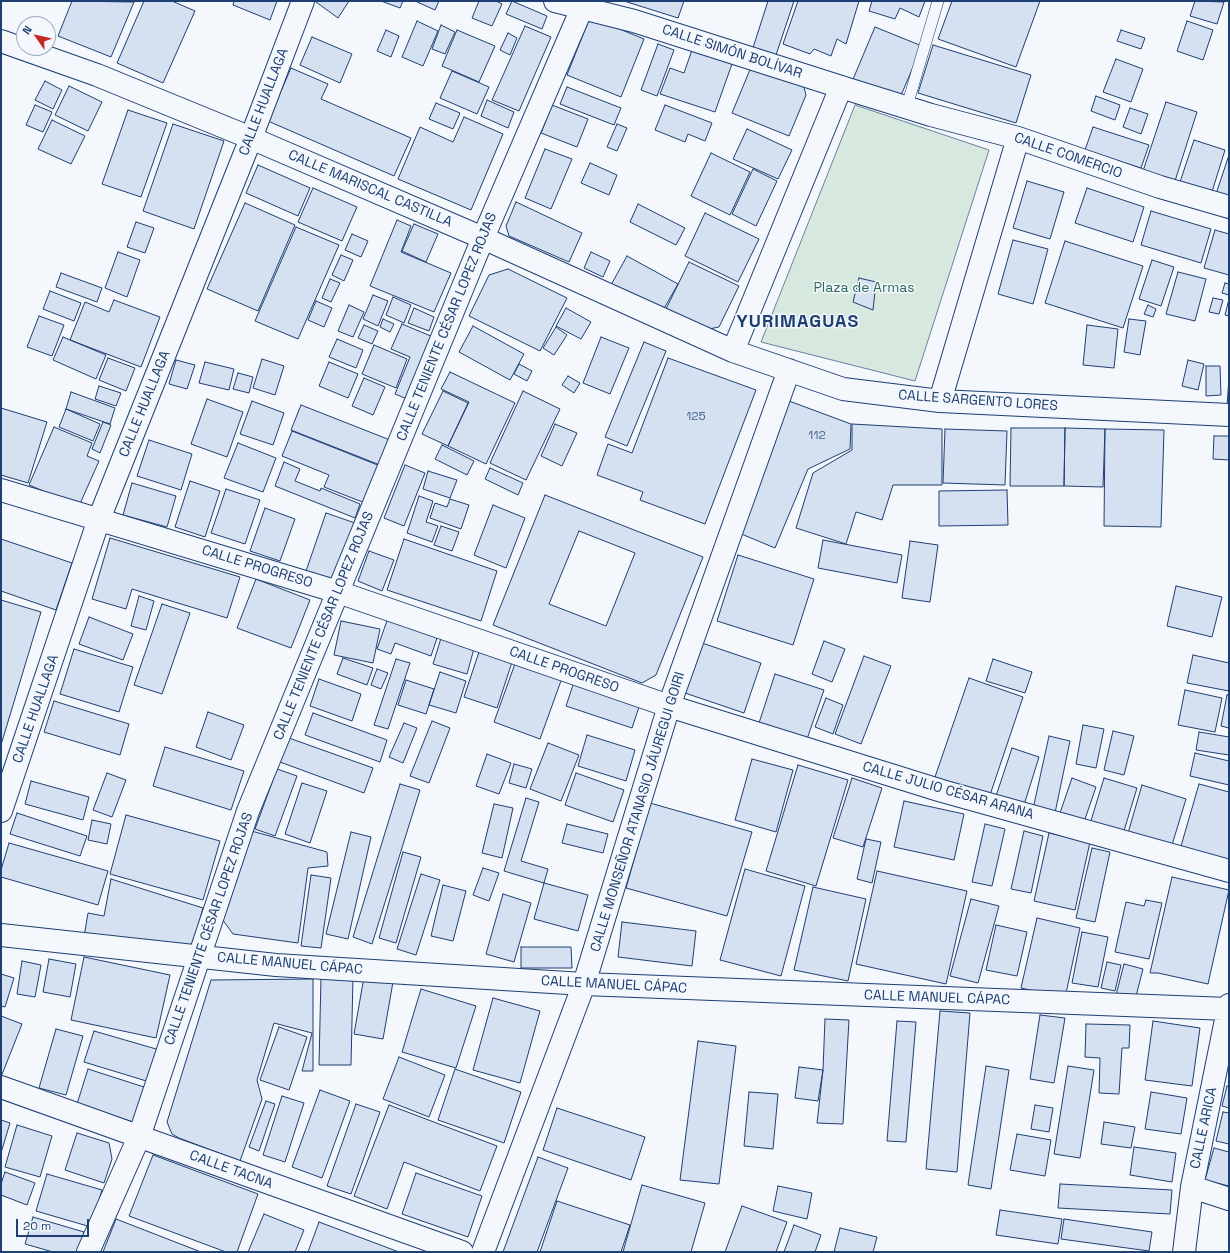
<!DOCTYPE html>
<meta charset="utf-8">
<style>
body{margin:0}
#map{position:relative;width:1230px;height:1253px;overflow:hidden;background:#f4f7fb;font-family:"Space Grotesk",sans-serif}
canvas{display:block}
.frame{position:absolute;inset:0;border:2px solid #1d3f73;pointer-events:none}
.north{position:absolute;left:16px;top:16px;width:40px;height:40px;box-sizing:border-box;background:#f4f7fb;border:1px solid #9eadc5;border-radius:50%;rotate:304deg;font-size:11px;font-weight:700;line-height:16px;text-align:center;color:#1d3f73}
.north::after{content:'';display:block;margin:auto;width:14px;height:18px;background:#c62828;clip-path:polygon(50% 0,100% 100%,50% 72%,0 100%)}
.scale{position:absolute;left:16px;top:1219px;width:73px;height:18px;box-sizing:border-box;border:2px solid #1d3f73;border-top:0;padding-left:5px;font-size:12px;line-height:14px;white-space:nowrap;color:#1d3f73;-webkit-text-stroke:3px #f4f7fb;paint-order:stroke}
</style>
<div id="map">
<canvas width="1230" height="1253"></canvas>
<div class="frame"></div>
<div class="north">N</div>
<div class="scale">20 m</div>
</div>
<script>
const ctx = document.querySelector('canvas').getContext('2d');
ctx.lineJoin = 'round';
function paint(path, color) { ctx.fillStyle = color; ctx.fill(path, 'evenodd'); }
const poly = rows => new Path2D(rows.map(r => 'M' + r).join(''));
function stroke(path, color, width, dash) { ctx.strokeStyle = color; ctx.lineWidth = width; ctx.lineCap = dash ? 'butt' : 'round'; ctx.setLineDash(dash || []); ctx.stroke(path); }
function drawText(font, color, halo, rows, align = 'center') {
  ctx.font = font + ' "Space Grotesk",sans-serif'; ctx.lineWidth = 3; ctx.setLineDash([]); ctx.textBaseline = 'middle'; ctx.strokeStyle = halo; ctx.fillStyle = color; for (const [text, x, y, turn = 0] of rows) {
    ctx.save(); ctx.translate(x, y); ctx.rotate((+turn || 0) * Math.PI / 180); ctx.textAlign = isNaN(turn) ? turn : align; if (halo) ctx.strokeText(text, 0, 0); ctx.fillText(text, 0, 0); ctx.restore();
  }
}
const green = poly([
 [855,105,989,150,915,381,761,342,855,105]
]);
const building = poly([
 [72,1,134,2,111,57,58,36,72,1],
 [144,1,172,1,195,11,163,83,117,63,144,1],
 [234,1,277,1,270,20,233,5,234,1],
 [316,1,349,1,338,18,316,2,316,1],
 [381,1,403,1,400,8,381,1],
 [415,1,439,1,435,10,415,1],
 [479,1,496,1,502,4,492,26,472,18,479,1],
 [512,1,547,16,542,29,506,14,512,1],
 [624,1,684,1,678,18,624,1],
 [768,1,794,1,774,61,751,54,768,1],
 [798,1,859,1,846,44,837,39,831,56,814,49,810,54,783,44,798,1],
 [872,1,925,1,919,17,900,8,895,19,869,11,872,1],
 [952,1,1040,1,1016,67,938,39,952,1],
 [1195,1,1224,2,1217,24,1190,16,1195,1],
 [590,17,644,39,621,97,567,75,590,17],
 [417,21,438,31,423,66,402,57,417,21],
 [1187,21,1213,30,1203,60,1177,51,1187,21],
 [441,25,455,32,445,54,432,49,441,25],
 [525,26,551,37,519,111,492,100,525,26],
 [875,27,922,46,902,93,888,98,851,84,875,27],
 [386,30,399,36,391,57,377,51,386,30],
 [457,30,495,46,479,82,442,66,457,30],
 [1121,30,1145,38,1141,49,1117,41,1121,30],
 [508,33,517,38,510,55,500,50,508,33],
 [312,37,352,54,340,83,300,65,312,37],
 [658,44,674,50,657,96,641,90,658,44],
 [933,45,1031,75,1016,123,918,93,933,45],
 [693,47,733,61,715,112,660,94,670,68,684,73,693,47],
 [1116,59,1143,69,1131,102,1103,92,1116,59],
 [754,60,802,80,806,95,789,136,732,113,754,60],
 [291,68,328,84,321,99,411,138,394,176,268,121,291,68],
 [452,71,489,87,477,114,440,98,452,71],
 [45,81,62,90,53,109,35,100,45,81],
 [69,86,102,102,88,131,55,115,69,86],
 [567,87,621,108,614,125,560,104,567,87],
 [1096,96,1120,105,1115,120,1091,111,1096,96],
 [487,100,514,112,508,128,481,116,487,100],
 [1166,102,1197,112,1175,181,1143,171,1166,102],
 [436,103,460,113,453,129,429,119,436,103],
 [35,105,52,112,43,132,26,125,35,105],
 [552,105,588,119,577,147,541,133,552,105],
 [665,105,712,123,705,141,688,134,685,142,655,130,665,105],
 [1130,108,1148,114,1141,134,1123,127,1130,108],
 [128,110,167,123,141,197,102,184,128,110],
 [464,117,503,134,471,210,398,179,420,127,453,142,464,117],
 [52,120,85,136,71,164,38,149,52,120],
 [173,124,224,141,194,229,143,211,173,124],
 [617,124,627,128,617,151,607,147,617,124],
 [1093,127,1149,145,1141,168,1085,150,1093,127],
 [747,129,792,150,778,179,733,159,747,129],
 [1194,140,1225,150,1211,195,1179,185,1194,140],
 [545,149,572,159,551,209,525,198,545,149],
 [711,153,750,172,730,215,691,196,711,153],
 [1229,155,1229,202,1215,197,1229,155],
 [590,163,617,175,609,195,581,183,590,163],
 [258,165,310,188,298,216,246,193,258,165],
 [753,169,777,181,756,226,732,214,753,169],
 [1027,181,1064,192,1050,239,1013,228,1027,181],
 [313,188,357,207,342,241,298,222,313,188],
 [1087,188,1144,207,1133,242,1075,223,1087,188],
 [516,202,582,233,569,262,509,236,506,226,516,202],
 [245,203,295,225,258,311,207,289,245,203],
 [638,204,685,228,676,245,630,222,638,204],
 [1151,211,1211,229,1201,263,1141,245,1151,211],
 [705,213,759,239,738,282,685,256,705,213],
 [397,220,411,226,401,252,451,273,434,312,370,286,397,220],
 [136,222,154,228,145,253,127,247,136,222],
 [414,224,438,234,426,262,402,251,414,224],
 [296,227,339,245,298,339,255,321,296,227],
 [1215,230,1229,234,1229,275,1204,268,1215,230],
 [352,234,368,241,361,257,345,250,352,234],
 [1013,240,1048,249,1033,304,998,294,1013,240],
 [1065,241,1143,266,1123,328,1045,303,1065,241],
 [118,252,140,260,127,297,105,288,118,252],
 [591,252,610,261,603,277,584,268,591,252],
 [341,255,353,260,344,281,332,275,341,255],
 [627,256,678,284,662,312,611,285,627,256],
 [1152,260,1174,267,1161,306,1139,299,1152,260],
 [689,262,739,286,719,327,699,331,665,311,689,262],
 [508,269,567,298,540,351,469,316,489,275,508,269],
 [1178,272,1206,279,1195,321,1166,314,1178,272],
 [61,273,102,288,97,302,56,287,61,273],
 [859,278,876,282,873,310,853,302,859,278],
 [330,279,340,283,331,302,322,298,330,279],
 [1225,283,1229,284,1229,295,1222,293,1225,283],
 [50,291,81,303,74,321,43,309,50,291],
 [373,295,388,301,378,326,363,319,373,295],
 [393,297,411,305,404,323,386,315,393,297],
 [1213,298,1223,300,1219,314,1209,312,1213,298],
 [114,300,160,317,141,367,70,340,85,302,109,312,114,300],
 [316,301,332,308,324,327,308,320,316,301],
 [1228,303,1229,303,1229,316,1225,315,1228,303],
 [349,305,364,312,353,337,338,331,349,305],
 [1148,305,1156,309,1153,317,1144,314,1148,305],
 [414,308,434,317,429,331,408,323,414,308],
 [566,308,591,322,581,339,556,326,566,308],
 [39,316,64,325,52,356,27,347,39,316],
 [383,319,394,324,390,332,380,327,383,319],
 [1129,319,1146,321,1140,355,1124,352,1129,319],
 [402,324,438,339,412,401,395,394,410,357,391,349,402,324],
 [364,325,378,331,372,344,358,338,364,325],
 [1087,325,1118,329,1114,368,1083,365,1087,325],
 [473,326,524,354,510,380,459,352,473,326],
 [556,327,567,335,554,355,543,348,556,327],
 [63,337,106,355,96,379,53,360,63,337],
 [601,337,629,348,610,394,583,383,601,337],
 [337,339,363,350,356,368,329,357,337,339],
 [644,342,666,351,627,446,605,437,644,342],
 [374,345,407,359,396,388,362,374,374,345],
 [108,358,135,368,126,391,99,380,108,358],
 [668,358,756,390,705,524,640,500,643,492,597,475,608,444,632,453,668,358],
 [262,359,284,366,275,395,253,388,262,359],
 [176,360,195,365,187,389,169,384,176,360],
 [1188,360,1204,364,1198,390,1182,386,1188,360],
 [205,362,234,369,229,390,199,383,205,362],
 [329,362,358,374,348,398,319,386,329,362],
 [519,364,532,371,527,381,514,374,519,364],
 [1206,366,1220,366,1221,395,1206,396,1206,366],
 [450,372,515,403,486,464,448,446,469,402,441,389,450,372],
 [238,373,253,377,249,393,233,389,238,373],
 [568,376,580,383,574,393,562,385,568,376],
 [1229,377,1229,407,1227,407,1229,377],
 [364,378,385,387,373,415,352,406,364,378],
 [99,386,121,393,116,406,95,399,99,386],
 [443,391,468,403,448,446,422,434,443,391],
 [523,391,560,409,526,480,490,463,523,391],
 [71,392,115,408,110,424,66,409,71,392],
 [207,399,243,412,227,457,191,444,207,399],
 [252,401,284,413,273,445,240,434,252,401],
 [789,401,851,424,850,449,808,469,775,548,739,533,789,401],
 [301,405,390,440,380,465,291,430,301,405],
 [1,408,47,422,28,483,1,475,1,408],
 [66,409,100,424,93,441,59,427,66,409],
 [103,422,111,425,100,453,92,449,103,422],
 [555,424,577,433,562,466,541,456,555,424],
 [852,424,942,429,942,485,893,485,882,520,856,512,846,544,796,528,813,473,852,450,852,424],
 [54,427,92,443,87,456,99,461,79,506,29,485,54,427],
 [1011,428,1065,428,1064,486,1010,486,1011,428],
 [1065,428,1105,429,1103,487,1064,486,1065,428],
 [945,429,1007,431,1005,485,943,483,945,429],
 [1105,429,1164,430,1161,527,1104,526,1105,429],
 [292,431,380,466,365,503,324,487,329,475,282,456,292,431],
 [1214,436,1229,436,1229,460,1213,459,1214,436],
 [149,440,192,454,181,490,137,476,149,440],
 [238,443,276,458,263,492,224,478,238,443],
 [442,445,474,461,467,475,435,459,442,445],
 [284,462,300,469,295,481,320,491,321,488,360,504,355,518,275,486,284,462],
 [405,465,425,473,404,526,384,518,405,465],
 [490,468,523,483,518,495,485,479,490,468],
 [428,471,457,480,450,498,423,489,428,471],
 [190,481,220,491,205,537,175,527,190,481],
 [132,483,176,496,167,527,123,515,132,483],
 [226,489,260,500,245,544,211,533,226,489],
 [1007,490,1008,525,939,526,939,491,1007,490],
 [545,495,703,557,656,675,642,683,493,625,545,495],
 [579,531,635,553,606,626,549,604,579,531],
 [419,496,433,501,426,522,438,526,432,542,407,533,419,496],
 [450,499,469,505,461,529,430,518,435,503,447,507,450,499],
 [493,505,525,518,506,568,474,555,493,505],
 [265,508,295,519,280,561,250,551,265,508],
 [326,513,355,523,334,584,305,574,326,513],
 [441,526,459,532,452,551,434,545,441,526],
 [110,538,240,577,227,618,132,589,126,609,92,599,110,538],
 [1,539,72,563,56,610,1,591,1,539],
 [404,539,497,571,481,621,387,590,404,539],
 [823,540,902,555,897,583,818,568,823,540],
 [910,541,938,545,930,602,902,598,910,541],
 [369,551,394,560,382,591,358,581,369,551],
 [738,555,814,579,793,645,717,621,738,555],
 [256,579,310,600,291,648,237,628,256,579],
 [1176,586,1222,597,1212,637,1167,626,1176,586],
 [139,596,154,601,146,630,131,626,139,596],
 [1,600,41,612,1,745,1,600],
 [162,604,190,613,162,694,134,685,162,604],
 [389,615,439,632,431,656,395,643,391,654,377,649,389,615],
 [89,617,133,634,123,660,79,644,89,617],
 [341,621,380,629,373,663,334,655,341,621],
 [442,635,475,645,467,674,433,664,442,635],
 [824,641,845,649,832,682,812,674,824,641],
 [702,643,761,663,744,713,685,693,702,643],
 [74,649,133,667,119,712,60,694,74,649],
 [480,649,513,659,497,708,464,697,480,649],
 [1193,655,1229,663,1229,691,1187,683,1193,655],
 [864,656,891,666,861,744,835,734,864,656],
 [343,658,373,668,367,685,337,674,343,658],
 [396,659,410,663,388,729,374,725,396,659],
 [993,659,1032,672,1025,693,986,681,993,659],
 [516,661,562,678,540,739,494,722,516,661],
 [377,669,388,673,381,689,371,685,377,669],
 [440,672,466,681,456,713,429,705,440,672],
 [775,674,824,690,807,739,759,723,775,674],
 [969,678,1023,697,990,795,935,777,969,678],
 [319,679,361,694,352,721,310,706,319,679],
 [575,679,641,701,632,728,566,706,575,679],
 [406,680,434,689,426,714,398,705,406,680],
 [1185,690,1222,698,1215,732,1178,725,1185,690],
 [1227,695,1229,695,1229,728,1221,726,1227,695],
 [826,698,843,705,833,734,815,727,826,698],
 [54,701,129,724,120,755,44,732,54,701],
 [208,712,244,725,231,760,196,747,208,712],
 [313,713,387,740,380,762,305,735,313,713],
 [432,721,450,728,429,783,410,776,432,721],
 [404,723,417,728,403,763,389,757,404,723],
 [1083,725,1104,729,1096,768,1076,764,1083,725],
 [1113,731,1134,736,1124,775,1104,770,1113,731],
 [1199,732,1229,737,1229,755,1196,750,1199,732],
 [587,735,635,750,626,781,578,766,587,735],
 [1049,736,1070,741,1055,813,1033,809,1049,736],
 [289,738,373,768,364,793,280,762,289,738],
 [548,743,579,755,561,801,530,789,548,743],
 [165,747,244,771,231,810,153,786,165,747],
 [1012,748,1039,757,1024,805,996,796,1012,748],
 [1195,753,1229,761,1229,785,1190,776,1195,753],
 [487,754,511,763,499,794,476,786,487,754],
 [752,759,793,770,776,832,735,820,752,759],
 [514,764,532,769,526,788,509,783,514,764],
 [798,765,848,780,816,886,766,871,798,765],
 [277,769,297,776,275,836,255,829,277,769],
 [107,773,126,780,112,817,93,810,107,773],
 [576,773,624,790,613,822,565,805,576,773],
 [852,778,882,788,863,847,833,838,852,778],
 [1072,778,1096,787,1084,822,1060,813,1072,778],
 [1104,778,1137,788,1123,834,1090,824,1104,778],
 [31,781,89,797,83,820,25,804,31,781],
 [302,783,327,791,310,843,285,834,302,783],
 [400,784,420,790,372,944,353,937,400,784],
 [1199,784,1229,792,1229,867,1179,853,1199,784],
 [1142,785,1186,799,1172,845,1128,833,1142,785],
 [526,798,539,802,521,861,548,869,544,883,504,871,526,798],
 [904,801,964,814,954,860,894,847,904,801],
 [650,803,752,832,727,916,626,888,650,803],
 [494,804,513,808,502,858,482,853,494,804],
 [17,813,87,836,80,856,10,834,17,813],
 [126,815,220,841,203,900,110,874,126,815],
 [92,820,111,824,107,844,88,840,92,820],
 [567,824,608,834,603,853,562,843,567,824],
 [985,824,1005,829,992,886,972,882,985,824],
 [248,830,327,852,328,866,308,868,298,943,233,934,222,919,248,830],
 [1024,831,1043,836,1031,893,1011,889,1024,831],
 [351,832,371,837,348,939,326,934,351,832],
 [1049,833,1090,842,1075,910,1034,901,1049,833],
 [866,839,881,842,872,883,857,879,866,839],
 [9,843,108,871,98,905,1,877,1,870,9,843],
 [1092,848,1110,852,1095,922,1076,918,1092,848],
 [403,852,421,857,396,943,379,938,403,852],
 [483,868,499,873,489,901,473,895,483,868],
 [745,869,805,886,781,976,720,960,745,869],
 [877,871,967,891,946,984,856,964,877,871],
 [421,874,440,880,416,955,397,949,421,874],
 [311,875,331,878,321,948,301,946,311,875],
 [1172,877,1229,890,1208,984,1158,973,1150,973,1172,877],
 [111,879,203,908,193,944,180,950,84,937,88,913,104,916,111,879],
 [544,883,588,895,578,931,534,919,544,883],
 [443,885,466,891,453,941,431,936,443,885],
 [813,887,866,899,848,981,794,970,813,887],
 [503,894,531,903,514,962,486,954,503,894],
 [971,899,999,906,978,983,950,976,971,899],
 [1146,900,1162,903,1149,959,1115,952,1126,902,1144,906,1146,900],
 [1037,918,1080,928,1065,998,1021,988,1037,918],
 [622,922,696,931,692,966,618,957,622,922],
 [996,925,1027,932,1017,976,986,970,996,925],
 [1082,932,1108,937,1098,987,1072,983,1082,932],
 [521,947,571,947,572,968,521,968,521,947],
 [84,957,170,975,156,1038,71,1020,84,957],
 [49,959,76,964,70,997,43,992,49,959],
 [22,961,41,965,35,997,17,994,22,961],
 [1107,962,1121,965,1115,991,1101,988,1107,962],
 [1124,964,1143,969,1135,1000,1116,995,1124,964],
 [1,974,14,978,5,1007,1,1006,1,974],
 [321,977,353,977,351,1065,319,1065,321,977],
 [364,977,393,982,383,1039,354,1034,364,977],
 [313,979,313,1071,302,1071,312,1033,274,1023,257,1080,262,1099,240,1161,179,1138,172,1134,167,1122,211,980,313,979],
 [421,989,476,1006,456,1068,402,1052,421,989],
 [493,998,540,1011,520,1083,473,1070,493,998],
 [940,1011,970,1013,957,1172,926,1169,940,1011],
 [1040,1015,1065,1018,1054,1083,1030,1079,1040,1015],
 [1,1016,22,1024,1,1077,1,1016],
 [825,1019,849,1020,843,1124,817,1123,823,1070,825,1019],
 [897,1021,916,1022,906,1142,887,1141,897,1021],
 [1153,1021,1200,1028,1192,1086,1145,1080,1153,1021],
 [1086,1024,1130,1025,1129,1048,1122,1048,1119,1094,1099,1093,1100,1058,1085,1057,1086,1024],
 [279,1027,307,1037,289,1090,260,1080,279,1027],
 [56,1029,83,1036,66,1095,39,1088,56,1029],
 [94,1031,163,1051,153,1083,84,1062,94,1031],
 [698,1041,736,1046,719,1184,680,1180,698,1041],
 [399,1057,445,1075,429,1117,383,1099,399,1057],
 [986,1066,1009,1070,991,1189,968,1185,986,1066],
 [1068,1066,1094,1070,1080,1158,1054,1154,1068,1066],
 [799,1067,823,1070,818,1101,795,1098,799,1067],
 [88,1069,144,1087,133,1122,77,1104,88,1069],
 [455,1069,521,1092,504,1143,438,1120,455,1069],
 [1227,1086,1229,1087,1229,1108,1222,1106,1227,1086],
 [320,1090,350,1101,322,1178,292,1167,320,1090],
 [749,1092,778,1094,773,1149,744,1146,749,1092],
 [1151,1092,1187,1098,1181,1134,1145,1129,1151,1092],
 [282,1096,304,1103,285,1162,263,1155,282,1096],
 [266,1101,275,1104,259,1151,249,1147,266,1101],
 [356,1104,380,1112,351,1194,327,1186,356,1104],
 [389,1105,497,1146,480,1191,404,1162,387,1209,354,1196,389,1105],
 [1035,1105,1053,1108,1049,1132,1031,1129,1035,1105],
 [557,1108,645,1137,631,1180,543,1150,557,1108],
 [1223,1112,1229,1113,1229,1144,1216,1141,1223,1112],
 [1,1120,10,1123,1,1153,1,1120],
 [1104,1122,1135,1127,1131,1148,1101,1144,1104,1122],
 [17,1125,52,1136,40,1177,5,1167,17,1125],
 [77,1133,109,1143,112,1159,104,1183,65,1170,77,1133],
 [1017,1134,1051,1140,1045,1176,1010,1170,1017,1134],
 [1134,1147,1176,1153,1172,1182,1130,1175,1134,1147],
 [1214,1148,1229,1152,1229,1186,1205,1180,1214,1148],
 [153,1155,258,1194,237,1252,226,1252,129,1216,153,1155],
 [538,1157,568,1168,537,1252,503,1252,538,1157],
 [5,1172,35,1183,27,1205,1,1195,1,1184,5,1172],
 [416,1173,482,1196,468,1237,402,1214,416,1173],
 [47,1174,102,1190,91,1227,36,1211,47,1174],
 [1060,1184,1172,1190,1170,1214,1058,1208,1060,1184],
 [642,1185,705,1203,691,1252,623,1252,642,1185],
 [778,1186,812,1193,807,1219,773,1211,778,1186],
 [557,1201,630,1225,621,1252,540,1252,557,1201],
 [742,1206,787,1222,776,1252,725,1252,742,1206],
 [1000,1210,1062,1219,1058,1244,996,1235,1000,1210],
 [264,1214,304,1230,295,1252,248,1252,264,1214],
 [33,1217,84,1232,78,1252,53,1252,25,1244,33,1217],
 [116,1219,201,1252,103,1252,116,1219],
 [1064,1219,1152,1232,1149,1251,1061,1239,1064,1219],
 [319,1222,399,1252,308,1252,319,1222],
 [794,1225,821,1235,815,1252,784,1252,794,1225],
 [840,1228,877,1237,873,1252,834,1252,840,1228]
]);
const lane = poly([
 [907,106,938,1]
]);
const street = poly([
 [555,1,634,21,841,87],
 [940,401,1229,415],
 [1,490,338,592,669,706,942,791,1229,871],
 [1,811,99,519,251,138,303,1],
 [1,935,276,965,584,984,1228,1009],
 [1,1087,462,1252],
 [1192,1187,1229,1199],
 [88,1252,139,1137,248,811,483,238,582,8],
 [1184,1252,1192,1187,1229,1005]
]);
const secondary = poly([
 [1,41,97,75,251,138,483,238,733,351,843,389,940,401,1018,138],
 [733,351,841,87,931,115,1018,138,1160,187,1229,207],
 [483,1252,584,984,669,706,789,370]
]);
const numberNames = [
 ["125",696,417],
 ["112",817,436]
];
const streetNames = [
 ["CALLE SIMÓN BOLÍVAR",732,52,18],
 ["CALLE HUALLAGA",264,102,-69],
 ["CALLE COMERCIO",1068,156,19],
 ["CALLE MARISCAL CASTILLA",370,189,23],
 ["CALLE TENIENTE CÉSAR LOPEZ ROJAS",447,327,-68],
 ["CALLE SARGENTO LORES",978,401,4],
 ["CALLE HUALLAGA",145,404,-68],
 ["CALLE PROGRESO",257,567,17],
 ["CALLE TENIENTE CÉSAR LOPEZ ROJAS",324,626,-68],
 ["CALLE PROGRESO",564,670,19],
 ["CALLE HUALLAGA",36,709,-71],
 ["CALLE JULIO CÉSAR ARANA",948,791,16],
 ["CALLE MONSEÑOR ATANASIO JÁUREGUI GOIRI",638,812,-73],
 ["CALLE TENIENTE CÉSAR LOPEZ ROJAS",209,929,-71],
 ["CALLE MANUEL CÁPAC",290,964,5],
 ["CALLE MANUEL CÁPAC",614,985,3],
 ["CALLE MANUEL CÁPAC",937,998,2],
 ["CALLE ARICA",1204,1128,-78],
 ["CALLE TACNA",231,1170,20]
];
const parkNames = [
 ["Plaza de Armas",864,288]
];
const districtNames = [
 ["YURIMAGUAS",798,322]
];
paint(green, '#d7e8df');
stroke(green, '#687fa3', 1);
paint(building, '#d5e0f0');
stroke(building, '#1d3f73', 1);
stroke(lane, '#1d3f73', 12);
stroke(street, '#1d3f73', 24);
stroke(secondary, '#1d3f73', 24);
stroke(lane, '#f4f7fb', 11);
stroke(street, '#f4f7fb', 22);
stroke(secondary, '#f4f7fb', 22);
drawText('12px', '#4b6792', null, numberNames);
drawText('14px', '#1d3f73', '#f4f7fb', streetNames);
drawText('14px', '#2c6c60', '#f4f7fb', parkNames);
ctx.letterSpacing = '1px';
drawText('bold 18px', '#1d3f73', '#f4f7fb', districtNames);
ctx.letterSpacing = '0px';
</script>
